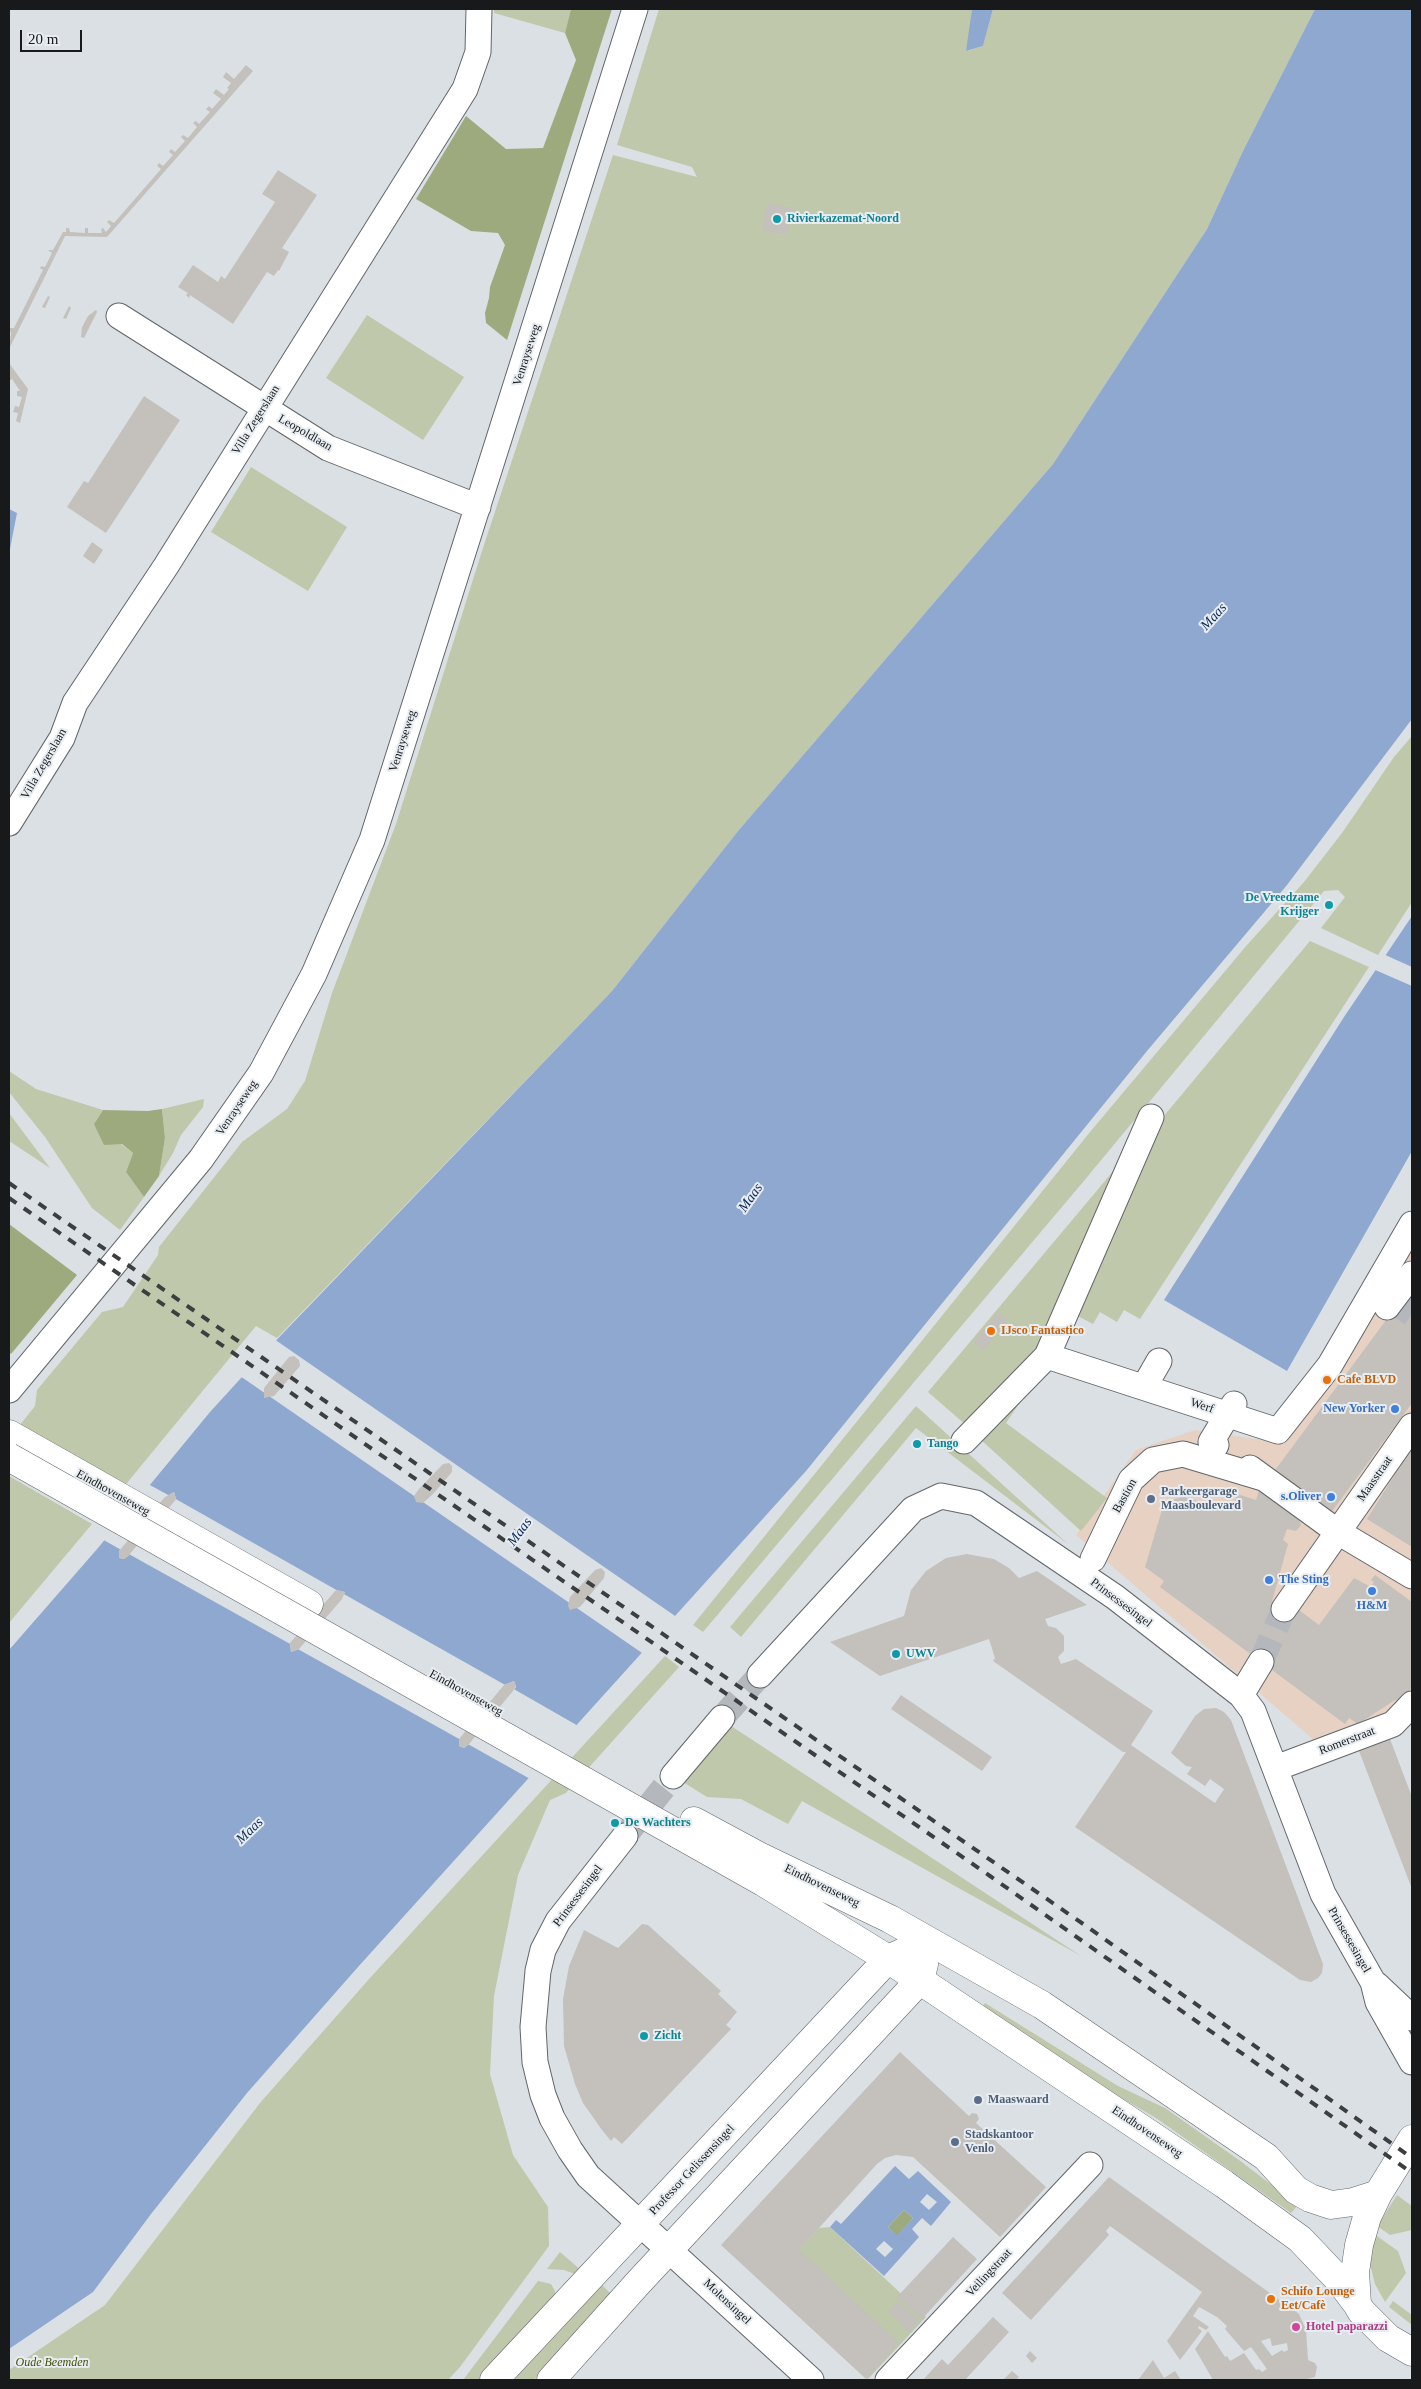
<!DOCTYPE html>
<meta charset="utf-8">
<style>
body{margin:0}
#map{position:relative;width:1421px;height:2389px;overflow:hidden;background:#dbe0e4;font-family:"Times New Roman",serif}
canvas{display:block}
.frame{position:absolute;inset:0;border:10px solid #17191a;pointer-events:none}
.scale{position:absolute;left:20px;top:30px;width:62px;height:22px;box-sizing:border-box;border:2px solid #17191a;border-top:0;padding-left:6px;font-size:15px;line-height:18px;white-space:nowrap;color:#17191a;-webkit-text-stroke:4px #e8edf2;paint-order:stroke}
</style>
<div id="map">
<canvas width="1421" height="2389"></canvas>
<div class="frame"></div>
<div class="scale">20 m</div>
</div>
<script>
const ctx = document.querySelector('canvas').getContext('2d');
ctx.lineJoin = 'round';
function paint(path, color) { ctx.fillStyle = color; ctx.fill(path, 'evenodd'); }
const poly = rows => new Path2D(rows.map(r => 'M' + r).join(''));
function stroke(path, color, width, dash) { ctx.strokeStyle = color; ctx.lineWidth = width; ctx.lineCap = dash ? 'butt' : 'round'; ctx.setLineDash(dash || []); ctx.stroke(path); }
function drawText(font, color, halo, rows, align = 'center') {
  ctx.font = font + ' "Times New Roman",serif'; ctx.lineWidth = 4; ctx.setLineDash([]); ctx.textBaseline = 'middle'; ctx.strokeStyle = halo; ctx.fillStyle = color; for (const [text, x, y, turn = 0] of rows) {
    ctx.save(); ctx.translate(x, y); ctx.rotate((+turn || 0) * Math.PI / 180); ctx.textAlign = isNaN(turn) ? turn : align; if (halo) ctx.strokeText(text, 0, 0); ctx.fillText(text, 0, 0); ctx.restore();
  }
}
const commercial = poly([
 [1412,1225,1412,1693,1336,1759,1076,1535,1136,1450,1195,1430,1283,1443]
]);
const green = poly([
 [494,9,571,9,565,33,494,13],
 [659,9,972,9,967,51,983,46,993,9,1315,9,1243,151,1207,229,1053,464,738,831,612,991,277,1338,256,1326,122,1489,16,1430,35,1406,37,1390,102,1312,123,1307,158,1255,159,1247,242,1142,287,1109,305,1081,332,993,396,824,482,551,613,155,697,177,692,167,617,145],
 [367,315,464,377,423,440,326,378],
 [251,467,347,527,308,591,211,532],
 [1412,736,1412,902,1378,955,1321,928,1345,897,1338,890,1324,891,1083,1182,703,1632,693,1625,1090,1132,1247,945,1304,882,1342,833,1394,757],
 [1310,941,1369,967,1140,1319,1124,1310,1117,1322,1100,1312,1093,1324,1072,1313,1163,1117],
 [9,1071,36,1089,103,1110,94,1124,133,1153,126,1172,144,1197,120,1230,92,1208,45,1137,9,1092],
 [204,1099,203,1107,181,1135,173,1153,159,1176,165,1138,162,1109],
 [9,1113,50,1168,9,1141],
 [1130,1151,1061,1307,1024,1368,967,1426,928,1392],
 [1036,1379,1006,1423,1107,1498,1081,1531,980,1439],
 [916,1406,1068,1544,916,1428,741,1637,730,1627],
 [9,1476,92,1524,9,1623],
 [665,1656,679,1667,566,1793,550,1800,518,1875,494,1996,490,2074,513,2155,548,2207,549,2246,460,2367,448,2380,9,2380,9,2370,105,2305,260,2103,370,1978],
 [731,1726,751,1739,1081,1956,802,1801,788,1824,741,1799,707,1797,683,1782],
 [985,2003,1118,2086,1165,2108,1239,2160,1298,2205,1291,2213,1156,2118,1056,2060,981,2009],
 [1397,2195,1412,2206,1412,2230,1390,2235,1377,2226],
 [830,2227,926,2317,868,2379,766,2285,819,2228],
 [1374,2234,1398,2251,1406,2273,1385,2302,1375,2284,1370,2264],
 [560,2252,583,2272,580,2276,564,2270,547,2269],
 [538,2281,551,2284,555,2291,555,2302,484,2380,463,2380],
 [600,2283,611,2294,534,2380,513,2380],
 [1393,2301,1412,2315,1412,2325,1389,2307]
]);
const forest = poly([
 [571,9,612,9,507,340,486,323,485,313,489,298,490,287,505,245,498,233,471,231,416,199,466,116,506,149,543,148,576,60,565,33],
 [162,1109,165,1138,159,1176,144,1197,126,1172,133,1153,122,1144,104,1145,94,1124,103,1110,148,1111],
 [9,1224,77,1275,11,1354,9,1352],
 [904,2210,913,2218,897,2236,888,2227]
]);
const water = poly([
 [972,9,993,9,983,46,966,51],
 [1315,9,1412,9,1412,719,1287,885,1147,1051,806,1471,358,1967,247,2093,151,2214,93,2292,9,2349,9,1650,98,1548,210,1412,263,1354,612,991,738,831,1053,464,1207,229,1243,151],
 [174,1492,176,1499,173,1503,128,1556,124,1559,119,1558,119,1551,165,1497],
 [336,1590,345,1592,342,1599,299,1649,291,1652,290,1643],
 [514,1681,516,1687,513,1691,469,1744,464,1748,459,1746,459,1739,504,1685],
 [9,509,17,513,9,554],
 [1412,916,1412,1151,1287,1371,1164,1300,1344,1017],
 [895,2166,909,2179,918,2171,951,2202,931,2226,922,2218,912,2229,919,2237,884,2276,830,2227,836,2220,841,2224],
 [927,2194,937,2202,929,2210,920,2202],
 [904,2210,913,2218,897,2235,888,2227],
 [884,2241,893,2249,885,2257,876,2249]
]);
const pier = poly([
 [1383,954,1412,967,1412,986,1373,969],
 [274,1339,678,1618,645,1655,240,1376],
 [148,1484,170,1496,123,1551,102,1539],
 [174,1498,340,1592,292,1645,127,1553],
 [342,1593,507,1686,461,1740,296,1648],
 [512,1688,580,1727,532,1780,466,1743]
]);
const building = poly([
 [246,65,253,71,107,237,65,236,9,349,11,333,9,328,14,328,43,270,40,268,41,266,45,267,52,253,48,250,53,250,63,232,66,232,66,228,69,228,70,232,85,233,85,228,88,228,88,233,102,233,101,229,103,228,106,232,111,226,107,222,109,220,114,223,161,169,157,166,159,163,163,166,173,155,169,152,171,149,175,152,185,141,181,137,183,135,188,138,197,127,193,123,196,121,199,124,210,112,206,109,209,106,212,109,221,99,213,93,216,89,224,95,229,89,227,88,231,83,223,77,226,72,234,79],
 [278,170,317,195,282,248,289,252,279,271,278,270,274,276,267,272,233,324,190,295,189,298,186,295,188,293,178,287,193,265,218,282,221,276,225,279,275,202,262,194],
 [767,203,793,208,787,235,762,230],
 [48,296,50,297,45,308,42,307],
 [69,306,71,308,66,319,63,318],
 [96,310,97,312,84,338,81,337,82,327,88,316],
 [9,363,28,389,20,423,16,421,18,413,13,412,15,406,19,407,22,397,17,396,17,391,20,391,12,379,9,381],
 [144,396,180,420,106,533,67,507,84,481,88,483],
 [92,542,103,550,94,564,83,556],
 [1412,1285,1412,1403,1330,1514,1273,1473],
 [998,1312,1007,1320,983,1350,974,1342],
 [294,1356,299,1360,300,1366,274,1396,264,1398,264,1388,289,1357],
 [1412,1447,1412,1547,1367,1519],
 [449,1463,452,1466,452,1472,433,1494,423,1503,416,1502,414,1496,419,1489,443,1464],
 [1259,1490,1299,1520,1301,1525,1296,1531,1287,1529,1283,1540,1288,1544,1272,1601,1295,1616,1299,1610,1319,1625,1354,1578,1371,1587,1374,1582,1371,1580,1375,1575,1412,1602,1412,1687,1400,1704,1395,1700,1358,1724,1349,1718,1345,1724,1160,1587,1164,1581,1145,1567,1162,1510,1170,1500,1184,1497,1232,1511,1237,1494,1256,1500],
 [174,1492,176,1499,173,1503,128,1556,124,1559,119,1558,119,1551,165,1497],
 [967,1554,994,1559,1009,1568,1019,1578,1037,1571,1087,1605,1045,1619,1048,1626,1056,1628,1064,1636,1064,1651,1058,1657,1061,1664,1076,1659,1153,1711,1131,1745,1215,1803,1224,1789,1210,1779,1205,1786,1187,1774,1192,1767,1186,1766,1171,1753,1195,1716,1204,1709,1216,1708,1224,1712,1231,1720,1323,1964,1322,1973,1318,1978,1311,1982,1300,1980,1075,1827,1126,1752,1123,1752,993,1661,995,1658,989,1639,880,1676,830,1642,904,1616,911,1590,926,1571,946,1558],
 [601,1568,605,1572,604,1578,580,1607,570,1610,568,1606,570,1597,595,1570],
 [336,1590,345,1592,342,1599,299,1649,291,1652,290,1643],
 [514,1681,516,1685,513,1691,469,1744,464,1748,459,1746,459,1739,504,1685],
 [901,1695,992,1757,982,1771,891,1709],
 [1390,1739,1412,1797,1412,1889,1359,1751],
 [642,1924,648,1925,721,1991,718,1994,737,2012,726,2025,731,2029,622,2144,614,2137,611,2141,602,2130,583,2103,575,2084,564,2046,563,1999,569,1966,584,1930,618,1948],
 [900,2052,969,2116,972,2113,977,2114,979,2119,976,2123,1046,2187,1000,2237,913,2157,896,2155,885,2158,877,2164,799,2250,899,2343,866,2379,721,2245],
 [1109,2177,1299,2314,1306,2330,1308,2360,1315,2363,1317,2367,1315,2377,1302,2380,1213,2380,1195,2349,1208,2331,1225,2357,1227,2356,1230,2361,1244,2353,1256,2370,1259,2369,1262,2372,1267,2369,1251,2347,1244,2351,1225,2329,1227,2326,1217,2317,1199,2307,1193,2316,1209,2327,1206,2330,1199,2326,1198,2328,1202,2331,1180,2360,1167,2341,1202,2292,1110,2226,1106,2231,1109,2235,1031,2320,1002,2293],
 [1270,2338,1272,2346,1287,2343,1288,2350,1284,2352,1282,2350,1272,2356,1261,2341],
 [953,2237,977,2259,922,2319,897,2297],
 [898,2301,920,2321,910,2332,888,2312],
 [993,2317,1009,2332,965,2380,923,2380,942,2359,948,2365],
 [1030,2351,1037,2358,1032,2363,1026,2356],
 [1153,2360,1164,2378,1175,2371,1181,2380,1138,2380],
 [1012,2371,1019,2377,1016,2380,1003,2380]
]);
const minorTunnel = poly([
 [1398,1304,1412,1314],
 [1261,1662,1284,1609],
 [722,1718,760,1675],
 [625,1836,673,1776]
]);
const minor = poly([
 [119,316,328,448,478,507],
 [9,823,62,738,75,703,166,566,465,89,478,52,479,9],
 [1387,1307,1412,1274],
 [1047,1356,1278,1431,1330,1365,1412,1224],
 [1144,1387,1159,1361],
 [9,1390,201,1159,261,1073,314,974,372,840,635,9],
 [964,1441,1047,1356,1151,1117],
 [1216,1445,1211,1442,1234,1404],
 [1250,1468,1338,1532,1412,1576],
 [1093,1559,1131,1480,1153,1460,1183,1454,1263,1478],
 [1284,1609,1412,1426],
 [760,1675,913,1509,941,1496,976,1503,1115,1597,1241,1695,1253,1711,1323,1894,1373,1982,1378,2002,1412,2062],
 [1241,1695,1261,1662],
 [1276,1768,1393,1724,1412,1704],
 [673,1776,722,1718],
 [625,1836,558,1921,543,1950,538,1971,533,2027,535,2062,543,2095,552,2118,570,2150,588,2176,811,2380],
 [1377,1985,1412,2018],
 [888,2380,1090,2165]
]);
const major = poly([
 [9,1434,309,1604],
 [694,1821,759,1856,890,1919,1042,2005,1266,2157,1296,2190,1310,2198,1331,2205,1353,2202,1378,2194],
 [678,1834,763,1882,888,1959,1224,2184,1300,2239,1338,2279,1357,2304],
 [1412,2139,1378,2194,1367,2217,1359,2245,1355,2272,1357,2304,1361,2311,1388,2338,1412,2352],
 [494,2380,888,1959,906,1951],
 [551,2380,638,2283,920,1980,924,1964]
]);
const rail = poly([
 [9,1183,1089,1928,1412,2158],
 [9,1198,990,1876,1412,2173]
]);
const majorBridge = poly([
 [9,1457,678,1834]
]);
const markers = [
 [777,219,5,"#0f9aa8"],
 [1329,905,5,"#0f9aa8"],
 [991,1331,5,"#e8710a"],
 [1327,1380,5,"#e8710a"],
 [1395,1409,5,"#3f7fe0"],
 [917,1444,5,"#0f9aa8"],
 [1331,1497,5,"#3f7fe0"],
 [1151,1499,5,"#5c6f8a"],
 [1269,1580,5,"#3f7fe0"],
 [1372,1591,5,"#3f7fe0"],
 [896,1654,5,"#0f9aa8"],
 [615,1823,5,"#0f9aa8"],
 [644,2036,5,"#0f9aa8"],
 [978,2100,5,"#5c6f8a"],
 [955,2142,5,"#5c6f8a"],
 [1271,2299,5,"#e8710a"],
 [1296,2327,5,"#d1479c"]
];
const cultureNames = [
 ["Rivierkazemat-Noord",787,219],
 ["De Vreedzame",1319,898,"right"],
 ["Krijger",1319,912,"right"],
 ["Tango",927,1444],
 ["UWV",906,1654],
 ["De Wachters",625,1823],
 ["Zicht",654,2036]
];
const streetNames = [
 ["Venrayseweg",527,355,-72],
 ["Villa Zegerslaan",256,420,-58],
 ["Leopoldlaan",305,433,30],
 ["Venrayseweg",403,741,-72],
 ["Villa Zegerslaan",44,764,-60],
 ["Venrayseweg",237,1108,-56],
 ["Werf",1202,1406,18],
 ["Maasstraat",1375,1479,-55],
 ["Eindhovenseweg",113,1493,29],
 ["Bastion",1125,1496,-61],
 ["Prinsessesingel",1121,1603,37],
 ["Eindhovenseweg",466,1693,29],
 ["Romerstraat",1347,1741,-21],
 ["Eindhovenseweg",822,1886,26],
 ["Prinsessesingel",578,1896,-53],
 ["Prinsessesingel",1349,1940,60],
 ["Eindhovenseweg",1147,2132,34],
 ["Professor Gelissensingel",692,2170,-47],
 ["Veilingstraat",989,2273,-47],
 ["Molensingel",727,2302,43]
];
const foodNames = [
 ["IJsco Fantastico",1001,1331],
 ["Cafe BLVD",1337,1380],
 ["Schifo Lounge",1281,2292],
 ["Eet/Cafè",1281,2306]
];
const shopNames = [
 ["New Yorker",1385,1409],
 ["s.Oliver",1321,1497],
 ["The Sting",1279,1580,"left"],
 ["H&M",1372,1606,"center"]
];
const serviceNames = [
 ["Parkeergarage",1161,1492],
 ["Maasboulevard",1161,1506],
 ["Maaswaard",988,2100],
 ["Stadskantoor",965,2135],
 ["Venlo",965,2149]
];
const hotelNames = [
 ["Hotel paparazzi",1306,2327]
];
const parkNames = [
 ["Oude Beemden",52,2363]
];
const waterNames = [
 ["Maas",1214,617,-48],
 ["Maas",751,1198,-55],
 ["Maas",520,1532,-54],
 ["Maas",250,1831,-44]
];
paint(commercial, '#e6d1c3');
paint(green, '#bfc8aa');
paint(forest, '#9daa7e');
paint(water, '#8fa8cf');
paint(pier, '#dbe0e4');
paint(building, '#c4c0bc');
stroke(minorTunnel, '#b4b8bc', 25, [25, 12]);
stroke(minor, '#63666a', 27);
stroke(major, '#63666a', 29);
stroke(minor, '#fff', 25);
stroke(major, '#fff', 28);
stroke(rail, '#3c3f40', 4, [9, 9]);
stroke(majorBridge, '#63666a', 29, []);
stroke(majorBridge, '#fff', 28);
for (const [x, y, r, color] of markers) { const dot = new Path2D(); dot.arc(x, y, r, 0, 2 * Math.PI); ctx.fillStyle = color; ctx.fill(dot); stroke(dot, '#e8edf2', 2); }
drawText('bold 12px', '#0d838f', '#e8edf2', cultureNames, 'left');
drawText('12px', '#17191a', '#e8edf2', streetNames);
drawText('bold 12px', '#c56008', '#e8edf2', foodNames, 'left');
drawText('bold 12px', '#366cbe', '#e8edf2', shopNames, 'right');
drawText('bold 12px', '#4e5e75', '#e8edf2', serviceNames, 'left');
drawText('bold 12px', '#b23c85', '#e8edf2', hotelNames, 'left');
drawText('italic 12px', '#425007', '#e8edf2', parkNames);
drawText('italic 14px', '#0b2a5a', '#e8edf2', waterNames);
</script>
